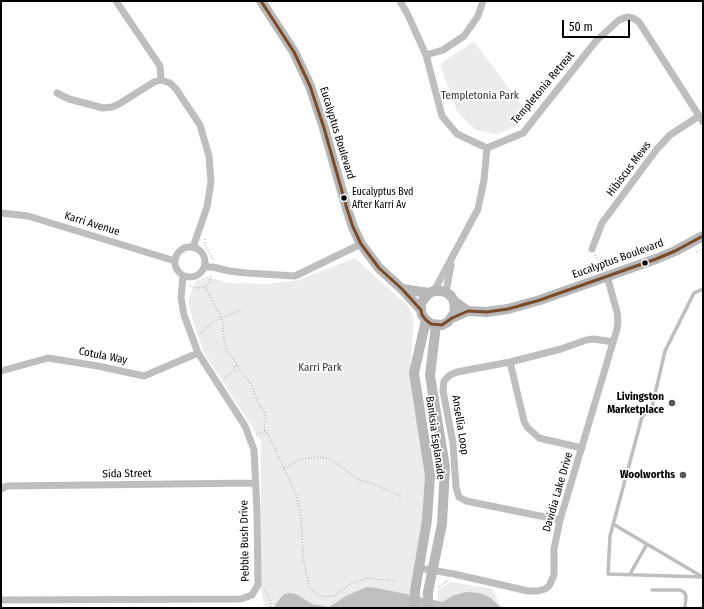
<!DOCTYPE html>
<style>
body{margin:0}
#map{position:relative;width:704px;height:609px;overflow:hidden;background:#fff;font-family:"Fira Sans Condensed",sans-serif}
canvas{display:block}
.frame{position:absolute;inset:0;border:2px solid #000;pointer-events:none}
.scale{position:absolute;left:562px;top:20px;width:68px;height:18px;box-sizing:border-box;border:2px solid #000;border-top:0;padding-left:5px;font-size:12px;line-height:14px;white-space:nowrap;color:#000;-webkit-text-stroke:3px #fff;paint-order:stroke}
</style>
<div id="map">
<canvas width="704" height="609"></canvas>
<div class="frame"></div>
<div class="scale">50 m</div>
</div>
<script>
const ctx = document.querySelector('canvas').getContext('2d');
ctx.lineJoin = 'round';
function paint(path, color) { ctx.fillStyle = color; ctx.fill(path, 'evenodd'); }
const poly = rows => new Path2D(rows.map(r => 'M' + r).join(''));
function stroke(path, color, width, dash) { ctx.strokeStyle = color; ctx.lineWidth = width; ctx.lineCap = dash ? 'butt' : 'round'; ctx.setLineDash(dash || []); ctx.stroke(path); }
function drawText(font, color, halo, rows, align = 'center') {
  ctx.font = font + ' "Fira Sans Condensed",sans-serif'; ctx.lineWidth = 3.5; ctx.setLineDash([]); ctx.textBaseline = 'middle'; ctx.strokeStyle = halo; ctx.fillStyle = color; for (const [text, x, y, turn = 0] of rows) {
    ctx.save(); ctx.translate(x, y); ctx.rotate((+turn || 0) * Math.PI / 180); ctx.textAlign = isNaN(turn) ? turn : align; if (halo) ctx.strokeText(text, 0, 0); ctx.fillText(text, 0, 0); ctx.restore();
  }
}
const green = poly([
 [474,41,527,113,514,127,497,134,476,130,457,112,440,64],
 [355,258,408,306,414,318,410,374,427,468,426,521,412,608,264,608,261,586,261,441,203,351,191,314,188,300,196,281,208,277,228,283,268,284,299,280],
 [451,582,492,589,502,608,438,608,438,590]
]);
const water = poly([
 [367,587,377,588,443,602,452,596,466,592,480,593,491,598,501,608,275,608,275,605,284,594,289,593,296,594,312,604,329,607,346,596]
]);
const path = poly([
 [205,239,205,245,213,259],
 [696,252,703,249],
 [595,255,602,268],
 [190,286,197,288,205,287,209,283,211,276],
 [205,287,221,317,223,324,224,340,227,351,252,386,257,401,265,413,266,417,264,429,271,440,296,495,301,516,303,557,309,587,316,594,324,597,334,596,350,584,367,578,397,581],
 [200,334,214,321,241,310],
 [237,365,234,367,234,371,237,372,240,370],
 [224,378,234,371],
 [256,435,265,431],
 [284,469,300,459,320,457,330,459,359,480,372,483,402,497],
 [439,587,447,581],
 [264,590,270,599,271,608]
]);
const lane = poly([
 [703,289,694,293,665,351,652,407,642,417,610,536,608,574,703,577],
 [613,524,701,576],
 [630,574,647,544],
 [652,590,680,590,684,592,686,596,685,608]
]);
const street = poly([
 [116,1,160,66,161,80],
 [400,1,408,15,426,55,442,116,457,134,487,148,523,133,596,41,619,20,627,17,633,18,639,22,703,122],
 [426,55,443,50,464,36,478,16,483,1],
 [57,93,69,99,103,108,112,107,119,104,154,82,161,80,170,83,176,89,200,125,209,156,211,182,207,207,193,247],
 [1,213,28,216,175,261],
 '175 262a15 15 0 1 1 30 0a15 15 0 1 1-30 0Z',
 [592,249,602,223,657,149,670,135,699,116],
 [205,267,213,267,229,271,247,273,295,276,361,244],
 [434,291,478,209,484,180,487,148],
 [446,292,451,265],
 [510,362,524,421,527,427,539,438,582,448],
 [1,371,48,358,98,366,144,376,198,353],
 [1,489,7,486,255,483],
 [560,520,466,501,459,497,456,487,453,443,443,391,444,381,450,375,457,372,510,362,561,349,586,340,594,339,613,342],
 [419,568,454,574,528,591,538,591,545,589,549,586,554,575,554,549,560,520,617,329,618,321,617,312,607,276],
 [1,600,241,599,252,595,258,585,257,511,254,450,245,426,198,353,184,315,181,298,183,276]
]);
const secondary = poly([
 [261,1,294,52,310,86,324,128,347,209,353,227,361,244,379,268,402,289,421,310],
 [402,289,429,293],
 [454,301,455,312,448,322,442,325,431,324,426,320,422,315,421,310,421,303,429,293,434,291,440,291,446,292,451,296,454,301,468,311],
 [452,318,468,311,487,312,508,309,540,300,656,259,675,251,703,236],
 [414,608,415,591,427,520,430,476,414,373,426,320],
 [428,608,428,592,442,524,445,467,430,376,436,325]
]);
const bus1 = poly([
 [261,1,294,52,310,86,324,128,347,209,353,227,361,244,379,268,402,289,421,310,422,315,426,320,431,324,442,325,452,318,468,311,487,312,508,309,540,300,656,259,675,251,703,236]
]);
const markers = [
 [344,198,3.5,"#000"],
 [645,263,3.5,"#000"],
 [672,403,4,"#595959"],
 [683,475,4,"#595959"]
];
const busNames = [
 ["Eucalyptus Bvd",352,192],
 ["After Karri Av",352,205]
];
const streetNames = [
 ["Templetonia Retreat",543,88,-50],
 ["Eucalyptus Boulevard",337,133,73],
 ["Hibiscus Mews",629,169,-53],
 ["Karri Avenue",92,224,17],
 ["Eucalyptus Boulevard",618,259,-20],
 ["Cotula Way",103,356,11],
 ["Ansellia Loop",460,425,81],
 ["Banksia Esplanade",435,438,82],
 ["Sida Street",127,474,-1],
 ["Davidia Lake Drive",558,492,-74],
 ["Pebble Bush Drive",245,541,-91]
];
const parkNames = [
 ["Templetonia Park",480,96],
 ["Karri Park",320,368]
];
const poiNames = [
 ["Livingston",664,397],
 ["Marketplace",664,410],
 ["Woolworths",675,475]
];
paint(green, '#ececec');
paint(water, '#bfbfbf');
stroke(path, '#b9b9b9', 1.5, [1, 2]);
stroke(lane, '#bebebe', 3.5);
stroke(street, '#bebebe', 7);
stroke(secondary, '#b8b8b8', 10);
stroke(bus1, '#7a4b2a', 3);
for (const [x, y, r, color] of markers) { const dot = new Path2D(); dot.arc(x, y, r, 0, 2 * Math.PI); ctx.fillStyle = color; ctx.fill(dot); stroke(dot, '#fff', 1.5); }
drawText('10px', '#000', '#fff', busNames, 'left');
drawText('11px', '#000', '#fff', streetNames);
drawText('11px', '#333', '#fff', parkNames);
drawText('bold 11px', '#000', '#fff', poiNames, 'right');
</script>
